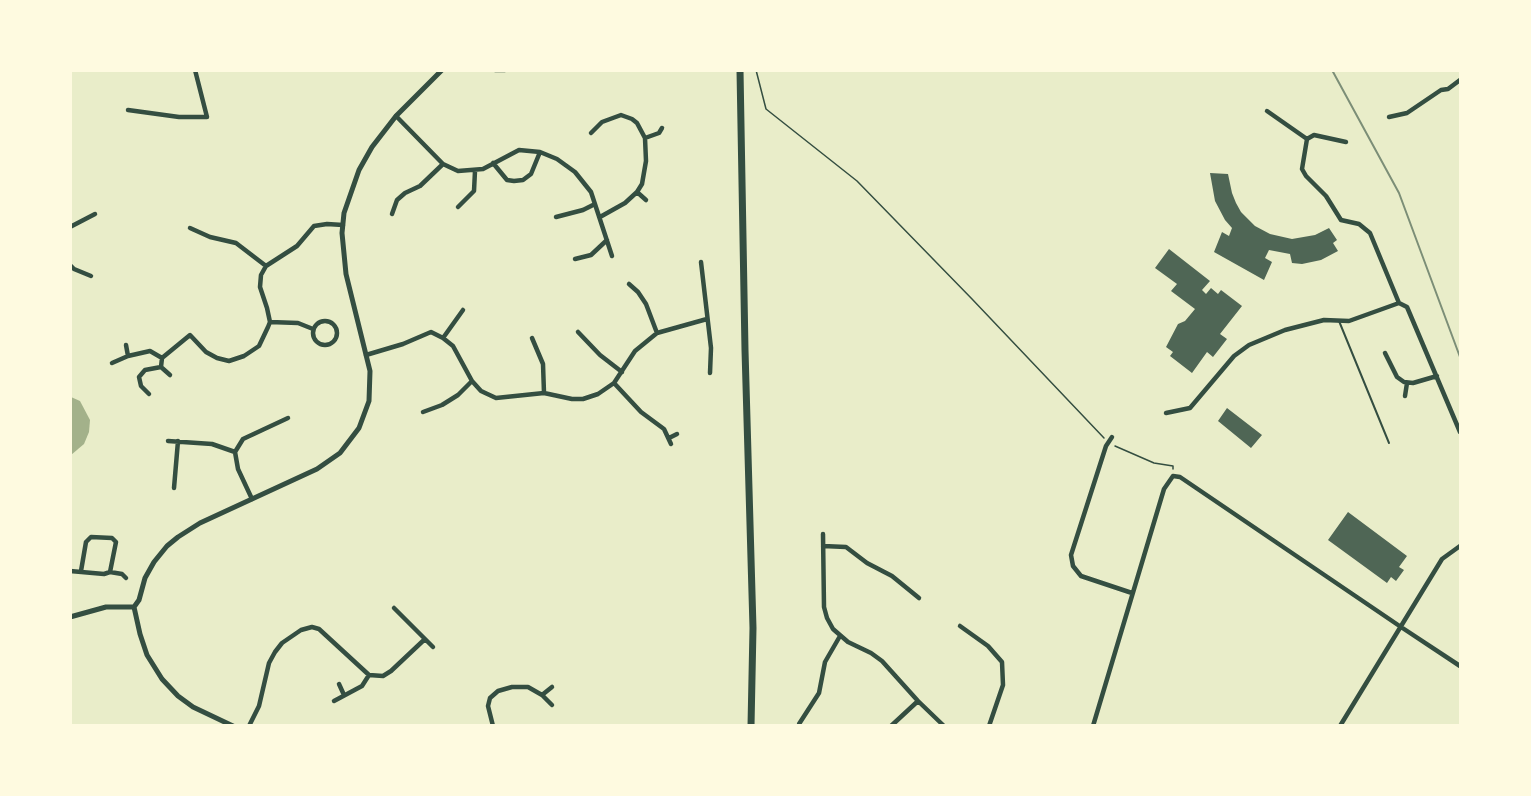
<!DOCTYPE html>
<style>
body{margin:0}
#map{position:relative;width:1531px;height:796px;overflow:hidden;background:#e9edc9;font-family:Rubik,sans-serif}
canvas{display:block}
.frame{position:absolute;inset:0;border:72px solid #fefae0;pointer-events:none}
</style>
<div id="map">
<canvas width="1531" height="796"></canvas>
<div class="frame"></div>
</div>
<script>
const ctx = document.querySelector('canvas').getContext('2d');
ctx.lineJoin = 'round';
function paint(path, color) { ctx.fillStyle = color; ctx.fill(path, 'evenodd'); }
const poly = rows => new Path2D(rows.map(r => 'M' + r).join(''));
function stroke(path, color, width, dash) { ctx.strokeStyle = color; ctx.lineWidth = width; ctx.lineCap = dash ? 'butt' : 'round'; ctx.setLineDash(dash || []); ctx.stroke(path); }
const water = poly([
 [71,397,80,401,90,420,89,432,84,444,71,455]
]);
const building = poly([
 [1210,173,1228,174,1232,193,1236,203,1241,212,1255,226,1270,234,1292,239,1315,235,1329,228,1337,240,1333,243,1338,251,1321,260,1302,264,1292,263,1290,254,1269,250,1265,258,1272,262,1264,280,1214,252,1222,232,1229,236,1232,228,1225,220,1215,201],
 [1169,249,1210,281,1202,290,1206,294,1211,288,1218,294,1221,290,1242,306,1220,334,1227,339,1213,357,1207,352,1192,373,1170,356,1173,352,1166,347,1178,324,1185,321,1195,309,1171,291,1177,284,1155,268],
 [1227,408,1262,435,1251,448,1218,421],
 [1348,512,1407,556,1399,567,1404,570,1396,581,1391,577,1387,583,1328,540]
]);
const path = poly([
 [756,70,766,109,857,181,972,299,1104,438],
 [1115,446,1154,463,1173,466,1173,469]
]);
const service = poly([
 [1339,321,1389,443]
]);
const minor = poly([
 [495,70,505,70],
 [128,110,179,117,207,117,195,70],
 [1267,111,1307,139],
 [396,116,443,164,458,171,483,169,519,150,540,152,557,159,575,172,591,192,612,256],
 [1389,117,1407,113,1441,90,1448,89,1460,80],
 [591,133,602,122,621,115,632,119,637,123,645,138,646,161,642,184,637,192,625,203,600,217],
 [645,138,659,133,662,128],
 [1346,142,1314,135,1307,139,1302,169,1306,176,1326,196,1341,220,1359,224,1370,233,1399,303],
 [493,163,507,180,514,181,523,180,531,174,540,152],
 [637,192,646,200],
 [458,207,474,191,475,171],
 [392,214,397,200,405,193,420,186,443,164],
 [556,217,583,210,595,204],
 [70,227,95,214],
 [190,228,210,237,236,243,266,266],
 [575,259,591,255,607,240],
 [701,262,711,348,710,373],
 [70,265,74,269,91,276],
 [629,284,638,292,646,304,657,333],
 '313 333a12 12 0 1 1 24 0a12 12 0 1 1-24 0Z',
 [270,322,298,323,313,329],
 [578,332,600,355,622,372],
 [443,338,463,310],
 [532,338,543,364,544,393],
 [126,345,128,356],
 [1385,353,1397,377,1404,382,1413,383,1437,376],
 [366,355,403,344,431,332,443,338,453,346,472,381,481,391,496,398,544,393,572,399,583,399,598,394,614,383,635,351,657,333,707,319],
 [112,363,128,356,150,351,162,358,190,335,206,352,217,358,229,361,244,356,259,346,268,327,270,322,267,308,260,287,261,275,266,266,297,246,314,226,327,224,343,225],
 [161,367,170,375],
 [614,383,641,412,664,429,671,444],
 [149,394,141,386,139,377,145,370,161,367,162,358],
 [1405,396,1407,383],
 [423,412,442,405,458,395,472,381],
 [1166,413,1190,408,1234,356,1249,345,1285,330,1324,320,1349,321,1399,303,1407,307,1460,432],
 [1112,437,1106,446,1071,555,1073,566,1081,576,1132,593],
 [669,438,677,434],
 [168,441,212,444,235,452],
 [174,488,178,441],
 [252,499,238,469,235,452,243,439,288,418],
 [823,534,824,607,827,618,833,629,848,642,871,653,882,661,918,701,944,726],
 [823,546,846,547,867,563,892,576,919,598],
 [70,571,104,574,110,572,122,574,126,578],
 [81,571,86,542,91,537,112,538,116,542,110,572],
 [394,608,433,647],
 [960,626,988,646,1002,662,1003,685,989,726],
 [339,684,344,695],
 [542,695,552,687],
 [334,701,362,686,369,675],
 [799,724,819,693,825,662,840,636],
 [249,726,259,706,269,663,275,652,282,643,301,630,312,627,319,629,369,675,383,676,391,671,425,639],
 [493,726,488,706,490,698,498,691,512,687,528,687,542,695,552,705],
 [891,726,918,701],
 [1093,726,1164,489,1173,476,1180,477,1401,627,1460,666],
 [1340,726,1442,559,1460,546]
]);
const tertiary = poly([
 [70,617,106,607,134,607],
 [233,726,193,707,178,696,162,679,147,655,140,634,134,607,139,600,145,578,154,562,167,546,178,537,200,523,317,469,340,453,359,428,369,401,370,371,346,274,342,233,344,213,359,170,372,147,396,116,442,70]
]);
const primary = poly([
 [740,70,745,350,753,628,751,726]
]);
const rail = poly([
 [1332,70,1399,193,1460,357]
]);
paint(water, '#a3b18a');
paint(building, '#4f6655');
stroke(path, '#344e41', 1.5);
stroke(service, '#344e41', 2);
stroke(minor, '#344e41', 4.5);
stroke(tertiary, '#344e41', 5);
stroke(primary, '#344e41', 7);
stroke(rail, '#7c8e77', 2);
</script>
